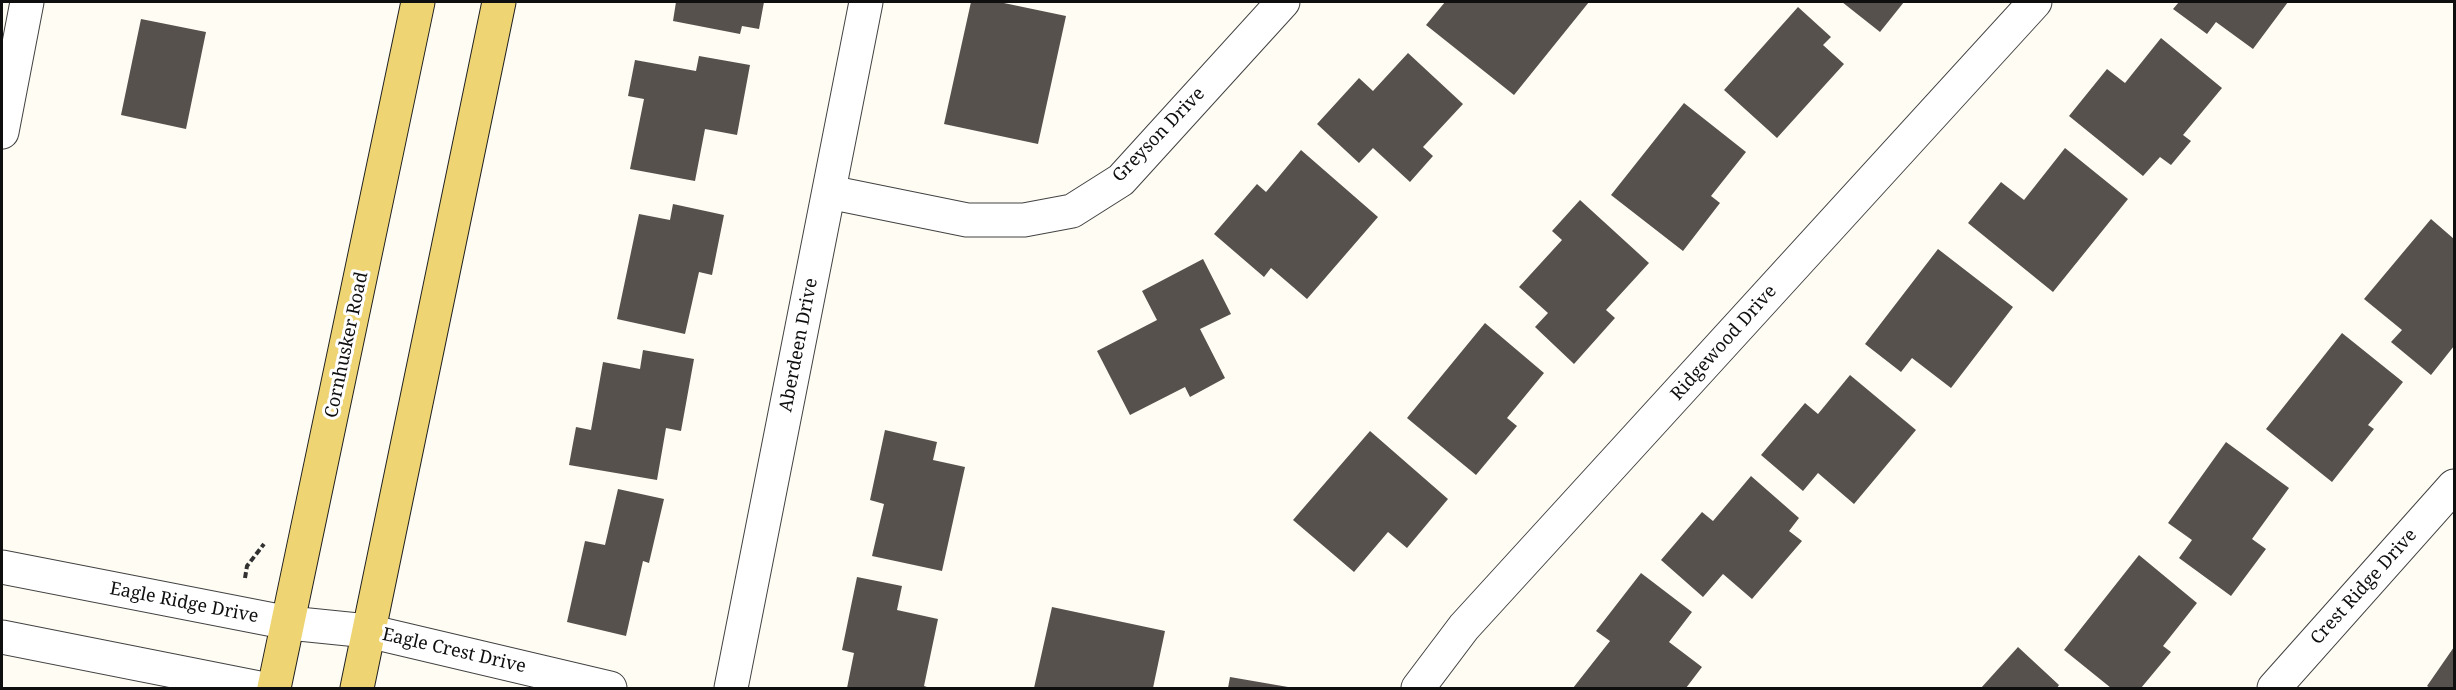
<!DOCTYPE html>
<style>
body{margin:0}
#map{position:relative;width:2456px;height:690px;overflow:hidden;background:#fefcf3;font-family:"Noto Serif",serif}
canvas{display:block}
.frame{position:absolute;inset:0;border:3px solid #0f0f0f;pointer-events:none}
</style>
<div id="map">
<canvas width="2456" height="690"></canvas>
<div class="frame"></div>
</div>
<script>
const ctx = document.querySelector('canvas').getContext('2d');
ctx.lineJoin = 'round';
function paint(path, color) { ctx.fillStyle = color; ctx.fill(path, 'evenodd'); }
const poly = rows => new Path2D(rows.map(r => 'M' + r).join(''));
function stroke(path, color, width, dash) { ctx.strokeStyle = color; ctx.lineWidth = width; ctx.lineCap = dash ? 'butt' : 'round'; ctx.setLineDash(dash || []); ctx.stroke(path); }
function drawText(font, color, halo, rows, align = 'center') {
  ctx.font = font + ' "Noto Serif",serif'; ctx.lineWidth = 6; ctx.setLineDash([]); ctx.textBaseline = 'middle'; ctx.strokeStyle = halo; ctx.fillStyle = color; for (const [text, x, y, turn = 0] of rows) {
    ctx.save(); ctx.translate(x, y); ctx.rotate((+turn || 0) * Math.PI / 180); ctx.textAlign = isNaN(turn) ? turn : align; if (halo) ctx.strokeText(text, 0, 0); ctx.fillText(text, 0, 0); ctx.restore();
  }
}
const building = poly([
 [676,2,764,2,759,29,742,26,740,34,673,21],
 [971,2,999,2,1066,16,1038,144,944,124],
 [1445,2,1589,2,1514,95,1426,25],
 [1842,2,1904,2,1880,32],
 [2179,2,2288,2,2253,49,2216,22,2207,34,2173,9],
 [1798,7,1831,37,1823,45,1844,64,1777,138,1724,90],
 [141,19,206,32,186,129,121,115],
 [2161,38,2222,88,2183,135,2191,141,2171,165,2160,157,2143,176,2069,116,2107,69,2125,83],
 [1408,53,1463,104,1423,147,1433,156,1410,182,1373,148,1359,163,1317,124,1359,78,1373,91],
 [699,56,750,65,737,135,705,129,695,181,630,169,644,99,628,96,635,60,696,71],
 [1684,103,1746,152,1711,196,1720,203,1683,251,1611,195],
 [2065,148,2128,199,2053,292,1968,223,2001,182,2024,200],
 [1301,150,1378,217,1307,299,1271,268,1264,277,1214,234,1257,184,1266,192],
 [1580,200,1649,263,1606,310,1615,318,1574,364,1535,327,1548,313,1519,287,1562,240,1552,231],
 [673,204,724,215,712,275,699,272,685,334,617,319,639,214,670,220],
 [2431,219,2454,239,2454,346,2431,375,2391,342,2402,330,2364,299],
 [1938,249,2013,307,1951,388,1912,358,1901,372,1865,344],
 [1203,259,1231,314,1200,329,1225,378,1190,397,1185,387,1130,415,1097,351,1157,320,1142,291],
 [1485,323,1544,373,1507,418,1517,426,1476,475,1407,418],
 [2342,333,2403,382,2368,425,2374,429,2332,482,2266,429],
 [643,350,694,359,681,431,666,428,657,480,569,465,576,427,591,430,603,362,640,369],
 [1850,375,1916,430,1854,504,1818,473,1803,491,1761,455,1805,403,1818,414],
 [885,430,937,442,933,460,965,467,942,571,872,556,884,504,870,500],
 [1370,431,1448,499,1407,548,1388,532,1354,572,1293,520],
 [2226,442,2289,488,2252,539,2266,549,2231,596,2179,558,2192,540,2168,523],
 [1751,476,1799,518,1789,531,1802,541,1752,599,1723,574,1703,597,1661,560,1702,512,1713,521],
 [618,489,664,499,649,563,643,561,626,636,567,622,585,541,605,545],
 [2139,555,2197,603,2163,646,2171,652,2141,688,2111,688,2064,650],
 [1641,573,1692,612,1669,642,1702,667,1686,688,1573,688,1610,641,1596,631],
 [857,577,902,586,897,610,938,619,924,686,930,688,847,688,854,653,842,650],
 [1052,607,1165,631,1153,688,1034,688],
 [2018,647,2059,685,2057,688,1981,688],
 [2454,647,2454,688,2430,688,2427,686],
 [1230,677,1288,687,1288,688,1228,688]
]);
const path = poly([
 [245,578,247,566,264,544]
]);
const minor = poly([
 [2,132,27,2],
 [829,192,967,220,1024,220,1072,211,1121,180,1283,2],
 [2,567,289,623,368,631,610,688],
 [2,637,259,688],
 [731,688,866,2],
 [1418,688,1464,627,2035,2],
 [2274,688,2454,486]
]);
const major = poly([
 [274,688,418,2],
 [357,688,499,2]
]);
const streetNames = [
 ["Greyson Drive",1159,135,-46],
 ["Ridgewood Drive",1724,343,-48],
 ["Cornhusker Road",347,345,-78],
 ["Aberdeen Drive",799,345,-79],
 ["Crest Ridge Drive",2364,587,-48],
 ["Eagle Ridge Drive",184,603,11],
 ["Eagle Crest Drive",454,651,13]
];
paint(building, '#57514d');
stroke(minor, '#424242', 35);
stroke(major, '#202020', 35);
stroke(path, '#313131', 4, [6, 3]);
stroke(minor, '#fff', 33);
stroke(major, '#eed473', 33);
drawText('18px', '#0f0f0f', '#fff', streetNames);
</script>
